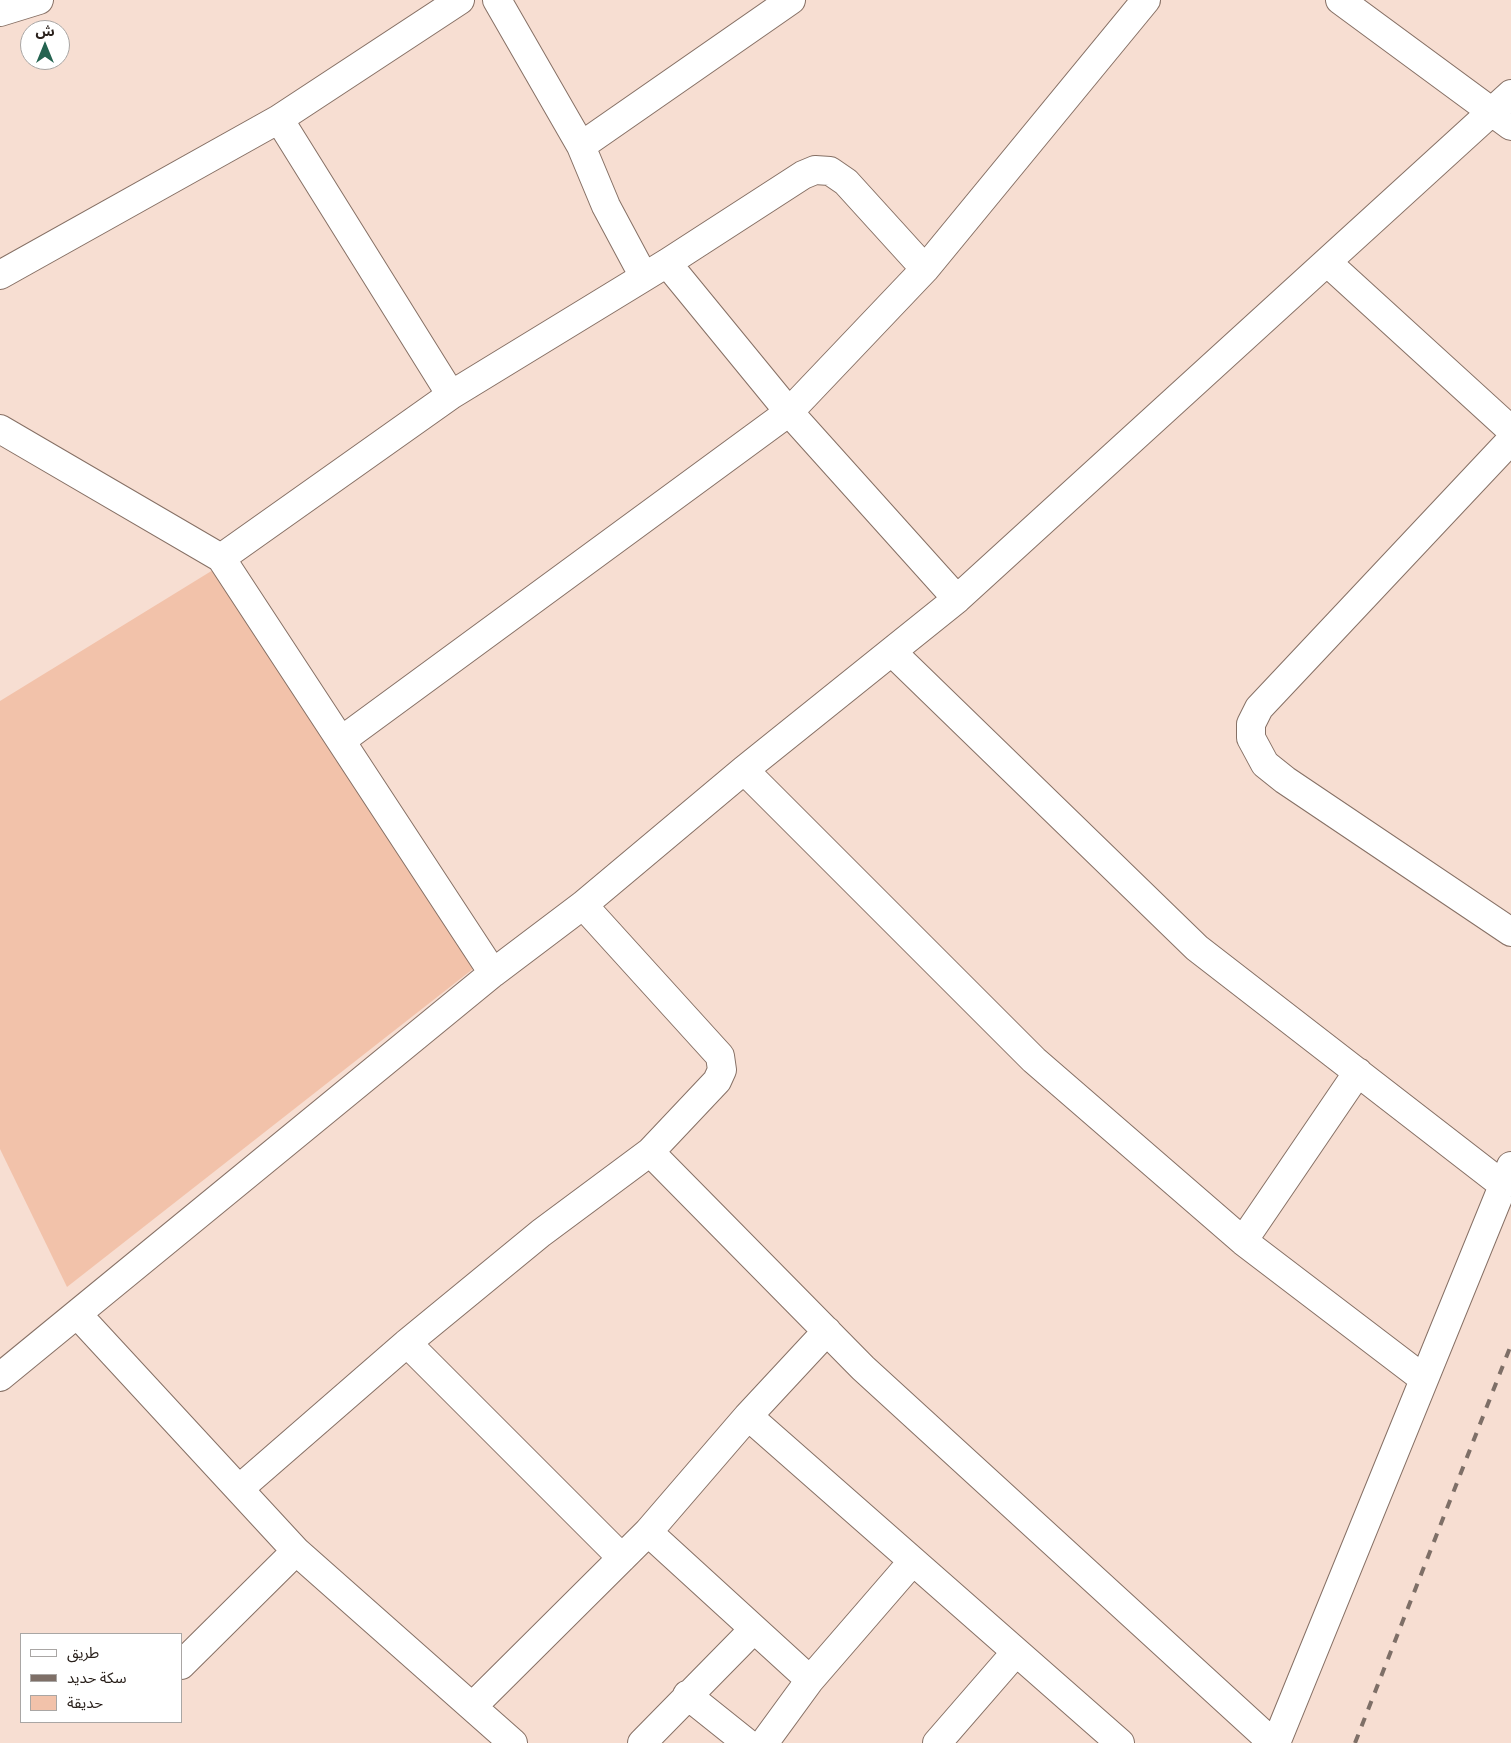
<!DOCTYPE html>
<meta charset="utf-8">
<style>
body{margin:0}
#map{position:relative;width:1511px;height:1743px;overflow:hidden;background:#f7ded2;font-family:"IBM Plex Sans","Noto Sans Arabic",sans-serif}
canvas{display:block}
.legend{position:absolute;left:20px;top:1633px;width:162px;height:90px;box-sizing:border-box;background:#fff;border:1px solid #a9a6a4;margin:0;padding:6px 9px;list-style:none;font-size:15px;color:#29201b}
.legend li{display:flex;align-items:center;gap:10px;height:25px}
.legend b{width:25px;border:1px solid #a9a6a4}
.north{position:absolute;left:20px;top:20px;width:50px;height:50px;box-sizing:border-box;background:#fff;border:1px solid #a9a6a4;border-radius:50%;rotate:0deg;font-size:14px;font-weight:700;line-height:20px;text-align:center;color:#29201b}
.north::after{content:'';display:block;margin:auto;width:18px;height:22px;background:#246350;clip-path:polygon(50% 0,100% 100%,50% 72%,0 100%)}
</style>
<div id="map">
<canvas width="1511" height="1743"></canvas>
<ul class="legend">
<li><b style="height:6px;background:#fff"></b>طريق</li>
<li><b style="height:6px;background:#7e6f67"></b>سكة حديد</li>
<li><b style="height:14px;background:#f2c2aa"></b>حديقة</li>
</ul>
<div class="north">ش</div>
</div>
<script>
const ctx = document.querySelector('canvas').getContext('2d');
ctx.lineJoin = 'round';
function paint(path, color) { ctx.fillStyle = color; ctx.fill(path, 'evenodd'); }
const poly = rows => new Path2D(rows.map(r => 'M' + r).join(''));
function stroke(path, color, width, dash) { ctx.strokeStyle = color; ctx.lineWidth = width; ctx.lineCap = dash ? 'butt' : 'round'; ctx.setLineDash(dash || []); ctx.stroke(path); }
const green = poly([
 [213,570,478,965,67,1287,0,1149,0,701]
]);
const street = poly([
 [497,0,581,146,606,206,644,277],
 [1340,0,1511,126],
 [0,12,39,0],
 [279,119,451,395],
 [581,146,791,0],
 [667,263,789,412,957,599],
 [1328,263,1511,430],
 [0,275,279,119,460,0],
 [0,429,221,558,493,973],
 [1511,440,1259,708,1251,724,1251,738,1265,764,1285,780,1511,932],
 [221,558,451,395,667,263,803,175,815,170,830,171,846,182,925,269],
 [892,652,1197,948,1503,1185],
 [342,740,789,412,925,269,1146,0],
 [744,770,1034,1060,1243,1241,1424,1379],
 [650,1152,863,1368,1273,1743],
 [1243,1241,1358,1072],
 [78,1315,296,1551,513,1743],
 [407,1343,622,1558],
 [0,1377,493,973,583,905,744,770,957,599,1511,94],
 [748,1416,1120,1743],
 [239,1489,407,1343,541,1233,650,1152,717,1081,722,1070,720,1056,583,905],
 [648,1532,810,1680],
 [181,1665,296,1551],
 [687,1695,747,1743],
 [473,1706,648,1532,748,1416,827,1331],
 [642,1743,754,1629],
 [764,1743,810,1680,913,1561],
 [937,1743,1016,1652],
 [1276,1743,1511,1166]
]);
const rail = poly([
 [1355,1743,1511,1345]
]);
paint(green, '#f2c2aa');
stroke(street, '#867065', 30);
stroke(street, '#fff', 28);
stroke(rail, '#7e6f67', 4, [9, 9]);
</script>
